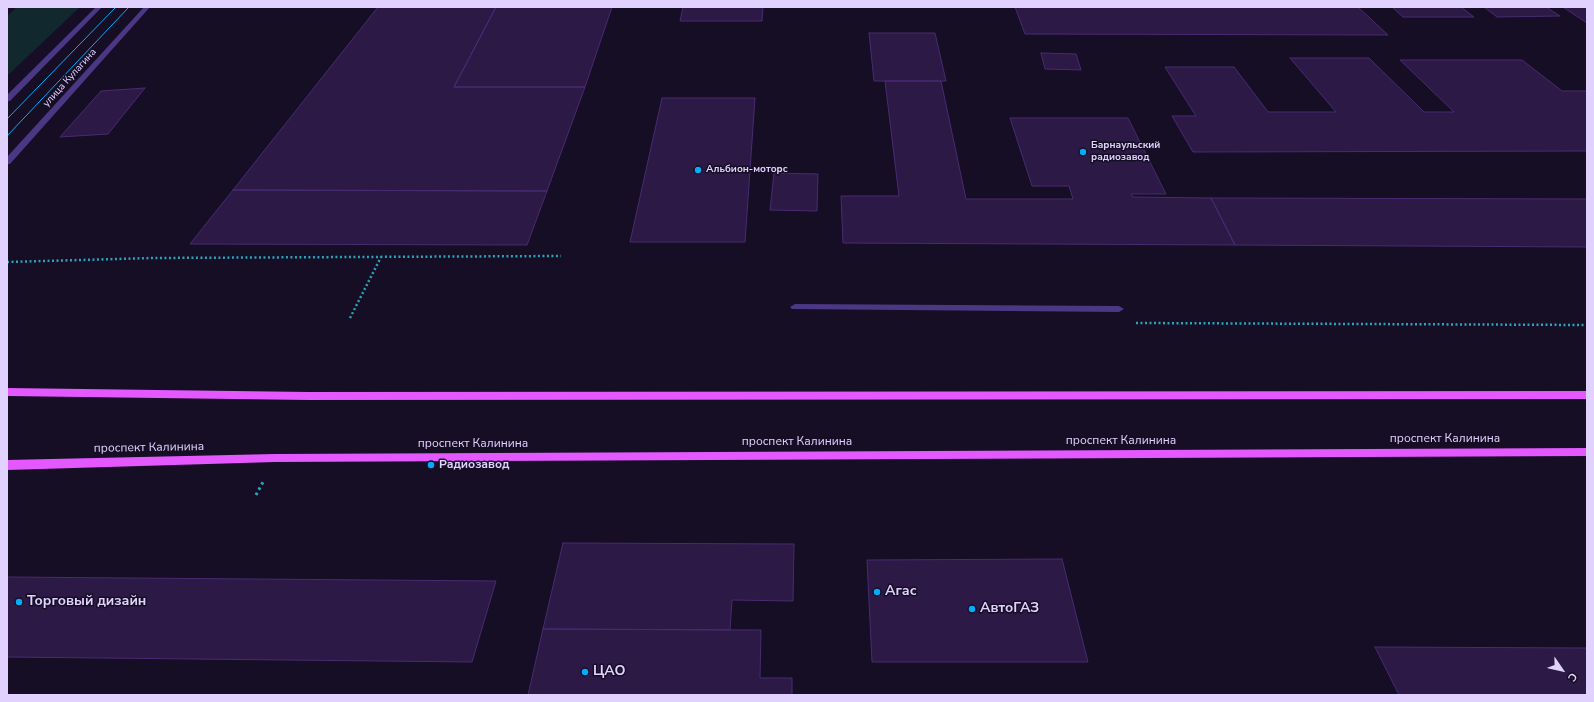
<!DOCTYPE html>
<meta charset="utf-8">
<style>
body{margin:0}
#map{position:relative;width:1594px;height:702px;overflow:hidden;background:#160e24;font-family:"Nunito Sans",sans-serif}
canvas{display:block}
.frame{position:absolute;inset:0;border:8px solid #e0d1ff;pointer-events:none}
.north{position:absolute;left:1542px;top:650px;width:40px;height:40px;-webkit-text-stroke:3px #160e24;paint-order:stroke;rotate:124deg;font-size:11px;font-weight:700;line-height:16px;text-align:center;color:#e0d1ff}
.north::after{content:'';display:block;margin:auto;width:14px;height:18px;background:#e0d1ff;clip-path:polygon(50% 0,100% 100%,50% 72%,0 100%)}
</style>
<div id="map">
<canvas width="1594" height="702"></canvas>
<div class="frame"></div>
<div class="north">С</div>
</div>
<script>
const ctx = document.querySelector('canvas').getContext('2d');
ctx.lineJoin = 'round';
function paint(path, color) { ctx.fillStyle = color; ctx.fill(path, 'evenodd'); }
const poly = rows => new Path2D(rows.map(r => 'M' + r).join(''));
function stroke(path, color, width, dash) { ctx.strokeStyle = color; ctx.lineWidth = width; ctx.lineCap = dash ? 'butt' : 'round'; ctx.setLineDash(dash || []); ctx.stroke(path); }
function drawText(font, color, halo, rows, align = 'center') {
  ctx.font = font + ' "Nunito Sans",sans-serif'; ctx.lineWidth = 3; ctx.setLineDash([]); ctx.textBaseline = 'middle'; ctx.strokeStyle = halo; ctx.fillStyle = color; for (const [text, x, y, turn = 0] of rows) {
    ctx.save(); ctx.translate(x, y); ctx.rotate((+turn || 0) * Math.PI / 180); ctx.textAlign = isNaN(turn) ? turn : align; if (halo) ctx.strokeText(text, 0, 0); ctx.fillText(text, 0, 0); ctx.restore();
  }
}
const green = poly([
 [17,7,80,7,7,76,7,16]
]);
const building = poly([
 [378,7,496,7,454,87,585,87,547,191,233,190,378,7],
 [496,7,612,7,585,87,454,87,496,7],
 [683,7,763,7,762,21,680,21,683,7],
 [1015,7,1358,7,1388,35,1025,34,1015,7],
 [1392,7,1461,7,1474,17,1403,17,1392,7],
 [1484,7,1546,7,1560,16,1497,17,1484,7],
 [1563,7,1587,7,1587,23,1563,7],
 [869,33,935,33,946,81,874,81,869,33],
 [1041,53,1076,54,1081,70,1045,69,1041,53],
 [1290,58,1369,58,1424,112,1454,112,1400,60,1522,60,1562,91,1587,91,1587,151,1193,152,1172,116,1196,116,1165,67,1234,67,1268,112,1336,112,1290,58],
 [885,81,941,81,966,199,1073,199,1069,186,1032,186,1010,118,1128,118,1166,194,1131,194,1133,197,1211,198,1235,245,843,243,841,196,899,196,885,81],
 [145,88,108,134,60,137,101,91,145,88],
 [662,98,755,98,745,242,630,242,662,98],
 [774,173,818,174,817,211,770,210,774,173],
 [233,190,547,191,527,245,190,244,233,190],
 [1211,198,1587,199,1587,247,1235,245,1211,198],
 [563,543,794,544,793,601,732,600,730,630,543,629,563,543],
 [1062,559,1088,662,872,662,867,560,1062,559],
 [7,577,496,581,472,662,7,657,7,577],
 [543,629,761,630,760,678,792,678,792,695,528,695,543,629],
 [1375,647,1587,648,1587,695,1399,695,1375,647]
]);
const pathFar1 = poly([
 [7,262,151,258,561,256],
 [350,318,381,257],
 [1136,323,1587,325]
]);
const path = poly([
 [256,495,263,482]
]);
const minor = poly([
 [96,7,102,7,10,101,7,101,7,95,96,7],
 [144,7,150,7,10,164,7,164,7,157,144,7],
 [795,304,1119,306,1124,309,1119,312,792,309,790,307,795,304]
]);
const major = poly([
 [7,388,309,392,1587,391,1587,399,309,400,7,396,7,388],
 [1587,448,1587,456,275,462,7,470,7,460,275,454,1587,448]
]);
const tram = poly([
 [7,119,116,7],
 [7,136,129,7]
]);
const markers = [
 [1083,152,4,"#00adfc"],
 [698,170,4,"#00adfc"],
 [431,465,4,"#00adfc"],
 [877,592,4,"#00adfc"],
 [19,602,4,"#00adfc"],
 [972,609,4,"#00adfc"],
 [585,672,4,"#00adfc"]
];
const farStreetnames = [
 ["улица Кулагина",70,78,-48]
];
const farPoinames = [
 ["Барнаульский",1091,146],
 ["радиозавод",1091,158],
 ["Альбион-моторс",706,170]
];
const streetNames = [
 ["проспект Калинина",1445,439],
 ["проспект Калинина",1121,441],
 ["проспект Калинина",797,442],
 ["проспект Калинина",473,444],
 ["проспект Калинина",149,448,-1]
];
const poiNames = [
 ["Радиозавод",439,465]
];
const nearPoinames = [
 ["Агас",885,592],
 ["Торговый дизайн",27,602],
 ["АвтоГАЗ",980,609],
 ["ЦАО",593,672]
];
paint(green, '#11292e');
paint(building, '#2c1946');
stroke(building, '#482b72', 1);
stroke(pathFar1, '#2ca3b8', 2.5, [2, 2.5]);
stroke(path, '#2ca3b8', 3, [2.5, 3.5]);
paint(minor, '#4b3884');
paint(major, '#e458ff');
stroke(tram, '#00adfc', 1);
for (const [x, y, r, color] of markers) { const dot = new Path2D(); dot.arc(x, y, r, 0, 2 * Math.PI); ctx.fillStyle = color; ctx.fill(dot); stroke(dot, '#160e24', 1.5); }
drawText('10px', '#e0d1ff', '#160e24', farStreetnames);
drawText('bold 10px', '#e0d1ff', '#160e24', farPoinames, 'left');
drawText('12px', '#e0d1ff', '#160e24', streetNames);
drawText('bold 12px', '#e0d1ff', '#160e24', poiNames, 'left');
drawText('bold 14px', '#e0d1ff', '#160e24', nearPoinames, 'left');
</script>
